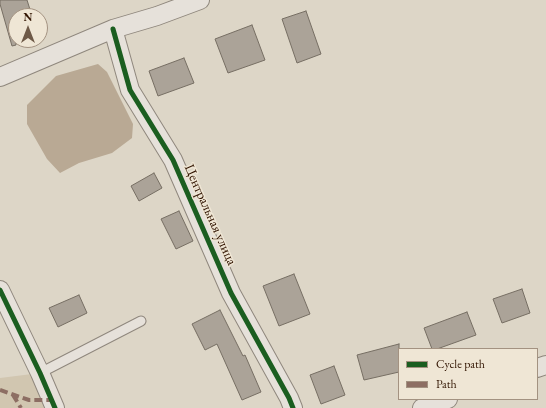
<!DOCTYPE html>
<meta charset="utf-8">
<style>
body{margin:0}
#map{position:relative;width:546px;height:408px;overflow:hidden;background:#ddd6c7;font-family:"EB Garamond",serif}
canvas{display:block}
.legend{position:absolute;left:398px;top:348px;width:140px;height:52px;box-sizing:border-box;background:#efe6d5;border:1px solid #a39281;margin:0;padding:5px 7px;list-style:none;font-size:12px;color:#321502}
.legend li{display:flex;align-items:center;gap:8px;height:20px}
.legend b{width:20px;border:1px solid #a39281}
.north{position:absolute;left:8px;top:8px;width:40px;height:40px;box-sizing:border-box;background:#efe6d5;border:1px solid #a39281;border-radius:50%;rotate:0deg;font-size:11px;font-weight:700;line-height:16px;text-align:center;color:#321502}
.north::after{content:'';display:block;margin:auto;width:14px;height:18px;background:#6e5947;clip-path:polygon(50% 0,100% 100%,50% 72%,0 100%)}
</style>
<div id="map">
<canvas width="546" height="408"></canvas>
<ul class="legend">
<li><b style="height:5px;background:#1b5e20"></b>Cycle path</li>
<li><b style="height:5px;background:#8d6e63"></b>Path</li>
</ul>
<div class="north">N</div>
</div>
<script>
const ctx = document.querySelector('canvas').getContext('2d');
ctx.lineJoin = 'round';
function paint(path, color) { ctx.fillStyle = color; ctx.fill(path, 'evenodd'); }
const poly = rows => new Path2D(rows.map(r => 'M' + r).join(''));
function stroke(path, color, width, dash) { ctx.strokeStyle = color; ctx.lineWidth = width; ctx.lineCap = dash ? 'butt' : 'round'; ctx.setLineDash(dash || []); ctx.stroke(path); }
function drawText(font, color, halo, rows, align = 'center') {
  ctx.font = font + ' "EB Garamond",serif'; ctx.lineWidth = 3; ctx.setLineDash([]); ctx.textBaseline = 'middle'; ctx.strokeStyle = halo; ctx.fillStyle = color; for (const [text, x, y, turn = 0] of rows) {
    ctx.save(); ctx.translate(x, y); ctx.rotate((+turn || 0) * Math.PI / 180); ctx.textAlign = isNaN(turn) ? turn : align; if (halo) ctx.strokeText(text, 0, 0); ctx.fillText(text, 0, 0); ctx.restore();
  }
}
const green = poly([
 [40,373,55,408,0,408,0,378]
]);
const water = poly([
 [98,64,107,72,133,124,132,138,112,153,79,163,60,173,47,159,27,124,27,105,56,76]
]);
const building = poly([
 [0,0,27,0,32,16,16,16,16,45,12,46,0,4,0,0],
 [306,11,321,54,297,63,282,19,306,11],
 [252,25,265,60,228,73,215,39,252,25],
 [184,58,194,83,158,96,149,71,184,58],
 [154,173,162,188,139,201,131,186,154,173],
 [179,211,193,241,176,249,161,219,179,211],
 [294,274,310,314,279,326,263,286,294,274],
 [522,289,530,313,502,323,493,299,522,289],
 [79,295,87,313,58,327,49,308,79,295],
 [220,310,243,356,245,355,261,392,242,400,217,344,205,350,192,324,220,310],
 [467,312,476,335,437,349,432,349,424,328,467,312],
 [399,344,399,372,364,380,357,355,399,344],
 [334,366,345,395,321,404,310,375,334,366]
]);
const service = poly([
 [40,373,141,321]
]);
const minor = poly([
 [113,29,130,90,173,160,231,293,289,398,293,408],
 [0,77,113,29,157,16,200,0],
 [0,290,40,373,55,408],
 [537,368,546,365],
 [422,408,448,399]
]);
const quiet = poly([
 [0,390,29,400,52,400],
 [13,395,21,408]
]);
const cycleway = poly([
 [113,29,130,90,173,160,231,293,289,398,293,408],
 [0,290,40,373,55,408]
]);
const streetNames = [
 ["Центральная улица",210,215,66]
];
paint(green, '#d1c6b0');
paint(water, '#b9a994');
paint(building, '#aba398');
stroke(building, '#766e63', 1);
stroke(service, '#8f877d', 11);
stroke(minor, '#8f877d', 20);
stroke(service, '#e6e1da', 9);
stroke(minor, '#e6e1da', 18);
stroke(quiet, '#8d6e63', 4, [8, 4]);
stroke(cycleway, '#1b5e20', 5);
drawText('14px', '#321502', '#efe6d5', streetNames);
</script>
